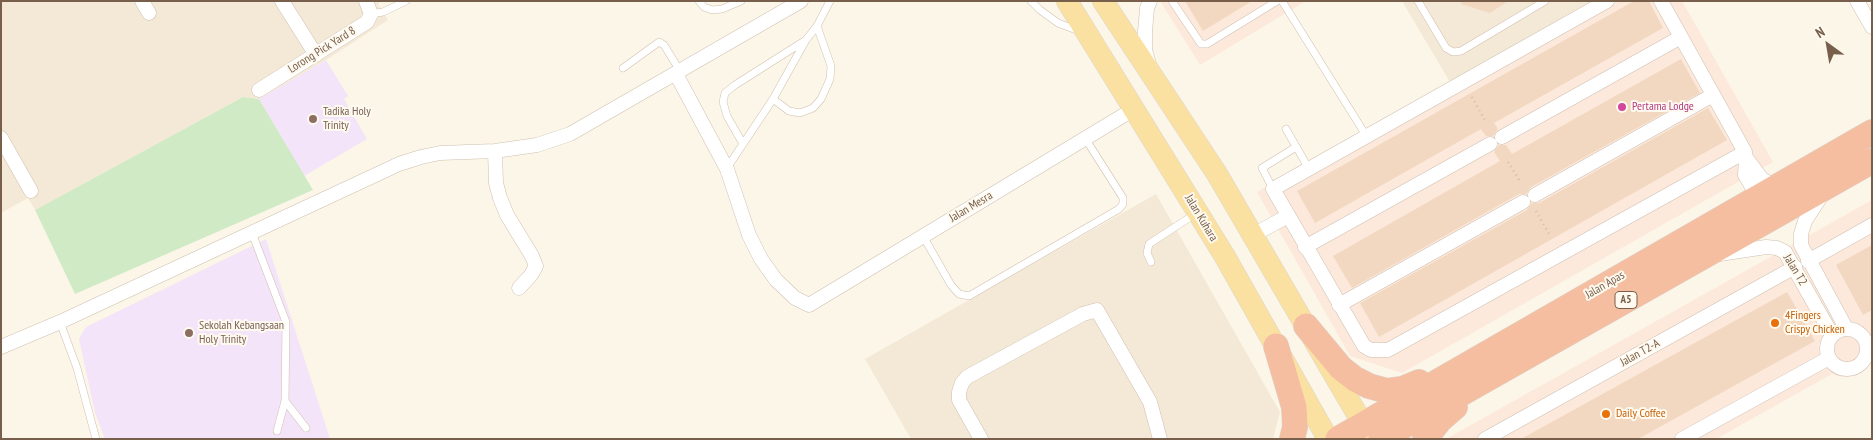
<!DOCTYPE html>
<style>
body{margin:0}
#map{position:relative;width:1873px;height:440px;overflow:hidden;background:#fcf6e8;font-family:"PT Sans Narrow",sans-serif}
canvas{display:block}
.frame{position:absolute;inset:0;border:2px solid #775f4c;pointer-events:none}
.north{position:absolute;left:1803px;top:20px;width:50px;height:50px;-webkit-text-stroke:4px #fffaef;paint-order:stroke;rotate:328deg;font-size:14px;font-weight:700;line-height:20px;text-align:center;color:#775f4c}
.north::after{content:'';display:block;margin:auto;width:18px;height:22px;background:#775f4c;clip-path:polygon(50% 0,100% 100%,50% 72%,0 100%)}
</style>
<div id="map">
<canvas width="1873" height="440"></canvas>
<div class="frame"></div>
<div class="north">N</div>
</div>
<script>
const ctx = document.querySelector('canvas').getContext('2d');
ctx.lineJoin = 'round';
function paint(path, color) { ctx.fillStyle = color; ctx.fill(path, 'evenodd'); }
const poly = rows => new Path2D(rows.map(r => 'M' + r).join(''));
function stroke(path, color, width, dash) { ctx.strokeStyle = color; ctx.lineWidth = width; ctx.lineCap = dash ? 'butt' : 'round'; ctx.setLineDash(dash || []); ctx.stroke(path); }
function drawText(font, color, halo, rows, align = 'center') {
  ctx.font = font + ' "PT Sans Narrow",sans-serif'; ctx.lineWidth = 4; ctx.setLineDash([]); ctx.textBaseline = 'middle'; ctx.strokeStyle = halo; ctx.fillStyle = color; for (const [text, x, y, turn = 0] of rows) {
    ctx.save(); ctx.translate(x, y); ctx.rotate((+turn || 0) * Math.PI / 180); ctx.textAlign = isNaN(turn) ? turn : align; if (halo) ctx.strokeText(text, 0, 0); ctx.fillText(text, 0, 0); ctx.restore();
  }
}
const residential = poly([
 [1,1,381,1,378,4,388,20,326,60,259,99,243,97,35,210,28,198,1,213],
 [1402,1,1592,1,1450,82],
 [1156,194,1280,412,1273,439,911,439,865,359]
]);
const commercial = poly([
 [1160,1,1306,1,1200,65],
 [1592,1,1682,1,1773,162,1402,373,1350,356,1257,192],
 [1872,200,1872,362,1866,369,1859,374,1850,377,1841,377,1832,374,1716,439,1446,439]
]);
const education = poly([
 [326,60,348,96,344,99,367,139,304,176,259,99],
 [266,239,330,439,105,439,95,413,79,339,86,327]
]);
const green = poly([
 [243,97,259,99,313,190,75,294,35,210]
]);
const building = poly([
 [1185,1,1252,1,1203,31],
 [1462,1,1508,1,1490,13,1461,4],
 [1634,1,1649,1,1663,28,1494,123,1498,129,1493,136,1486,136,1481,129,1315,223,1297,191],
 [1681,59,1700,93,1531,187,1526,194,1519,194,1352,288,1333,256,1500,161,1494,152,1499,145,1506,145,1512,154],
 [1708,108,1727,140,1379,337,1360,303,1527,210,1532,203,1539,203],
 [1872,245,1872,310,1863,315,1836,265],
 [1787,292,1815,341,1638,439,1521,439]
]);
const path = poly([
 [1472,97,1486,122],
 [1508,162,1521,183],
 [1536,211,1549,234]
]);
const lane = poly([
 [699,1,704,7,712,10,722,9,741,1],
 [1031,1,1040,10,1058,23,1079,31],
 [1172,1,1201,44,1207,44,1277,1],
 [1282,1,1367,137],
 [1418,1,1446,48,1453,52,1461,51,1545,1],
 [371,14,383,12,406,1],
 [623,68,659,42,664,45,680,71],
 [773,99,789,111,800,113,813,108,821,99,830,79,831,66,817,26],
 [1286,129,1309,169],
 [743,144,727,116,723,102,725,93,735,85,806,40],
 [727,168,773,99,806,40,817,26,830,1],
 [1273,189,1262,168,1296,147],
 [252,233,286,322,285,401,277,431],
 [923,236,951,285,959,294,969,296,1119,209,1123,204,1123,198,1085,138],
 [1151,262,1147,253,1149,244,1195,214],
 [60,322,77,368,96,439],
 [285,401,306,428]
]);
const street = poly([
 [142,1,149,13],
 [282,1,316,55],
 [1607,1,1273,189,1364,346,1371,350,1388,350,1745,152],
 [1661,1,1745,152,1746,158,1745,175,1758,197],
 [1857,1,1872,27],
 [1149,64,1145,50,1145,32,1147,8,1150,1],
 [676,74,727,169,749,235,761,259,776,280,795,298,809,305,1134,109],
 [259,90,367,22,371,14,366,1],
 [1502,137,1681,37],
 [1,138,31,191],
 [495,151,496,183,500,198,507,215,532,256,536,266,531,275,519,288],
 [1746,158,1762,179,1769,183,1781,184],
 [1535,195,1713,95],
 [1822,195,1805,221,1801,234,1801,245,1846,328],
 [1253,235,1288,216],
 [1305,247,1490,144],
 [1720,254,1766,247,1777,248,1785,252,1832,335],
 [1808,261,1872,225],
 [1339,305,1523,202],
 '1827 349a20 20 0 1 1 40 0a20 20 0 1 1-40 0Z',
 [1,347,60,322,399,164,421,157,440,153,495,151,537,145,570,134,801,1],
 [981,439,959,400,959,392,962,383,967,377,1083,314,1097,310,1150,402,1160,439],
 [1485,439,1795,267],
 [1682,439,1829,358]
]);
const primary = poly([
 [1067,1,1224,255,1328,439],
 [1103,1,1217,174,1371,438]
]);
const highway = poly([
 [1306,326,1341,368,1355,379,1369,386,1387,391,1402,389,1419,382],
 [1276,346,1294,407,1295,427,1292,439],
 [1338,439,1872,132],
 [1381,439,1872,161],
 [1425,439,1440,420,1455,407]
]);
const markers = [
 [1622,107,5,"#d1479c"],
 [313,119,5,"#8d6e63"],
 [1775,323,5,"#e8710a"],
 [189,333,5,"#8d6e63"],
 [1606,414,5,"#e8710a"]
];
const shields = [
 [1626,300,22]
];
const shieldNames = [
 ["A5",1626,300]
];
const streetNames = [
 ["Lorong Pick Yard 8",322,50,-32],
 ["Jalan Mesra",971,207,-31],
 ["Jalan Kuhara",1201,218,59],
 ["Jalan T2",1795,270,59],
 ["Jalan Apas",1605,285,-30],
 ["Jalan T2-A",1640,353,-29]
];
const hotelNames = [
 ["Pertama Lodge",1632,107]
];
const educationNames = [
 ["Tadika Holy",323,112],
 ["Trinity",323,126],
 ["Sekolah Kebangsaan",199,326],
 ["Holy Trinity",199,340]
];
const foodNames = [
 ["4Fingers",1785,316],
 ["Crispy Chicken",1785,330],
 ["Daily Coffee",1616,414]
];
paint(residential, '#f4e9d6');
paint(commercial, '#fce9dc');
paint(education, '#f3e4f9');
paint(green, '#d1eac6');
paint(building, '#f2d8c0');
stroke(lane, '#cebfae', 8);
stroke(street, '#cebfae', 15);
stroke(primary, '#dcd5d0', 22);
stroke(highway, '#dcd5d0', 26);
stroke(path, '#d7bca2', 2.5, [1, 4]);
stroke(lane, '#fff', 7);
stroke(street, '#fff', 14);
stroke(primary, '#fae1a2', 21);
stroke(highway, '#f5bea0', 25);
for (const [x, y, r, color] of markers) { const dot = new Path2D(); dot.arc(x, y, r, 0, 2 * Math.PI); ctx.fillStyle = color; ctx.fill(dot); stroke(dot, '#fffaef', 2); }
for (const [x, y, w] of shields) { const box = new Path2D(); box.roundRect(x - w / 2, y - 8.5, w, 17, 4); ctx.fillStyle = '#fffaef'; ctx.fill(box); stroke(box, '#775f4c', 1); }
drawText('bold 11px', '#775f4c', null, shieldNames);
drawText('12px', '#775f4c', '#fffaef', streetNames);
drawText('12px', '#b23c85', '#fffaef', hotelNames, 'left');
drawText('12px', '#785e54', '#fffaef', educationNames, 'left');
drawText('12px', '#c56008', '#fffaef', foodNames, 'left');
</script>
